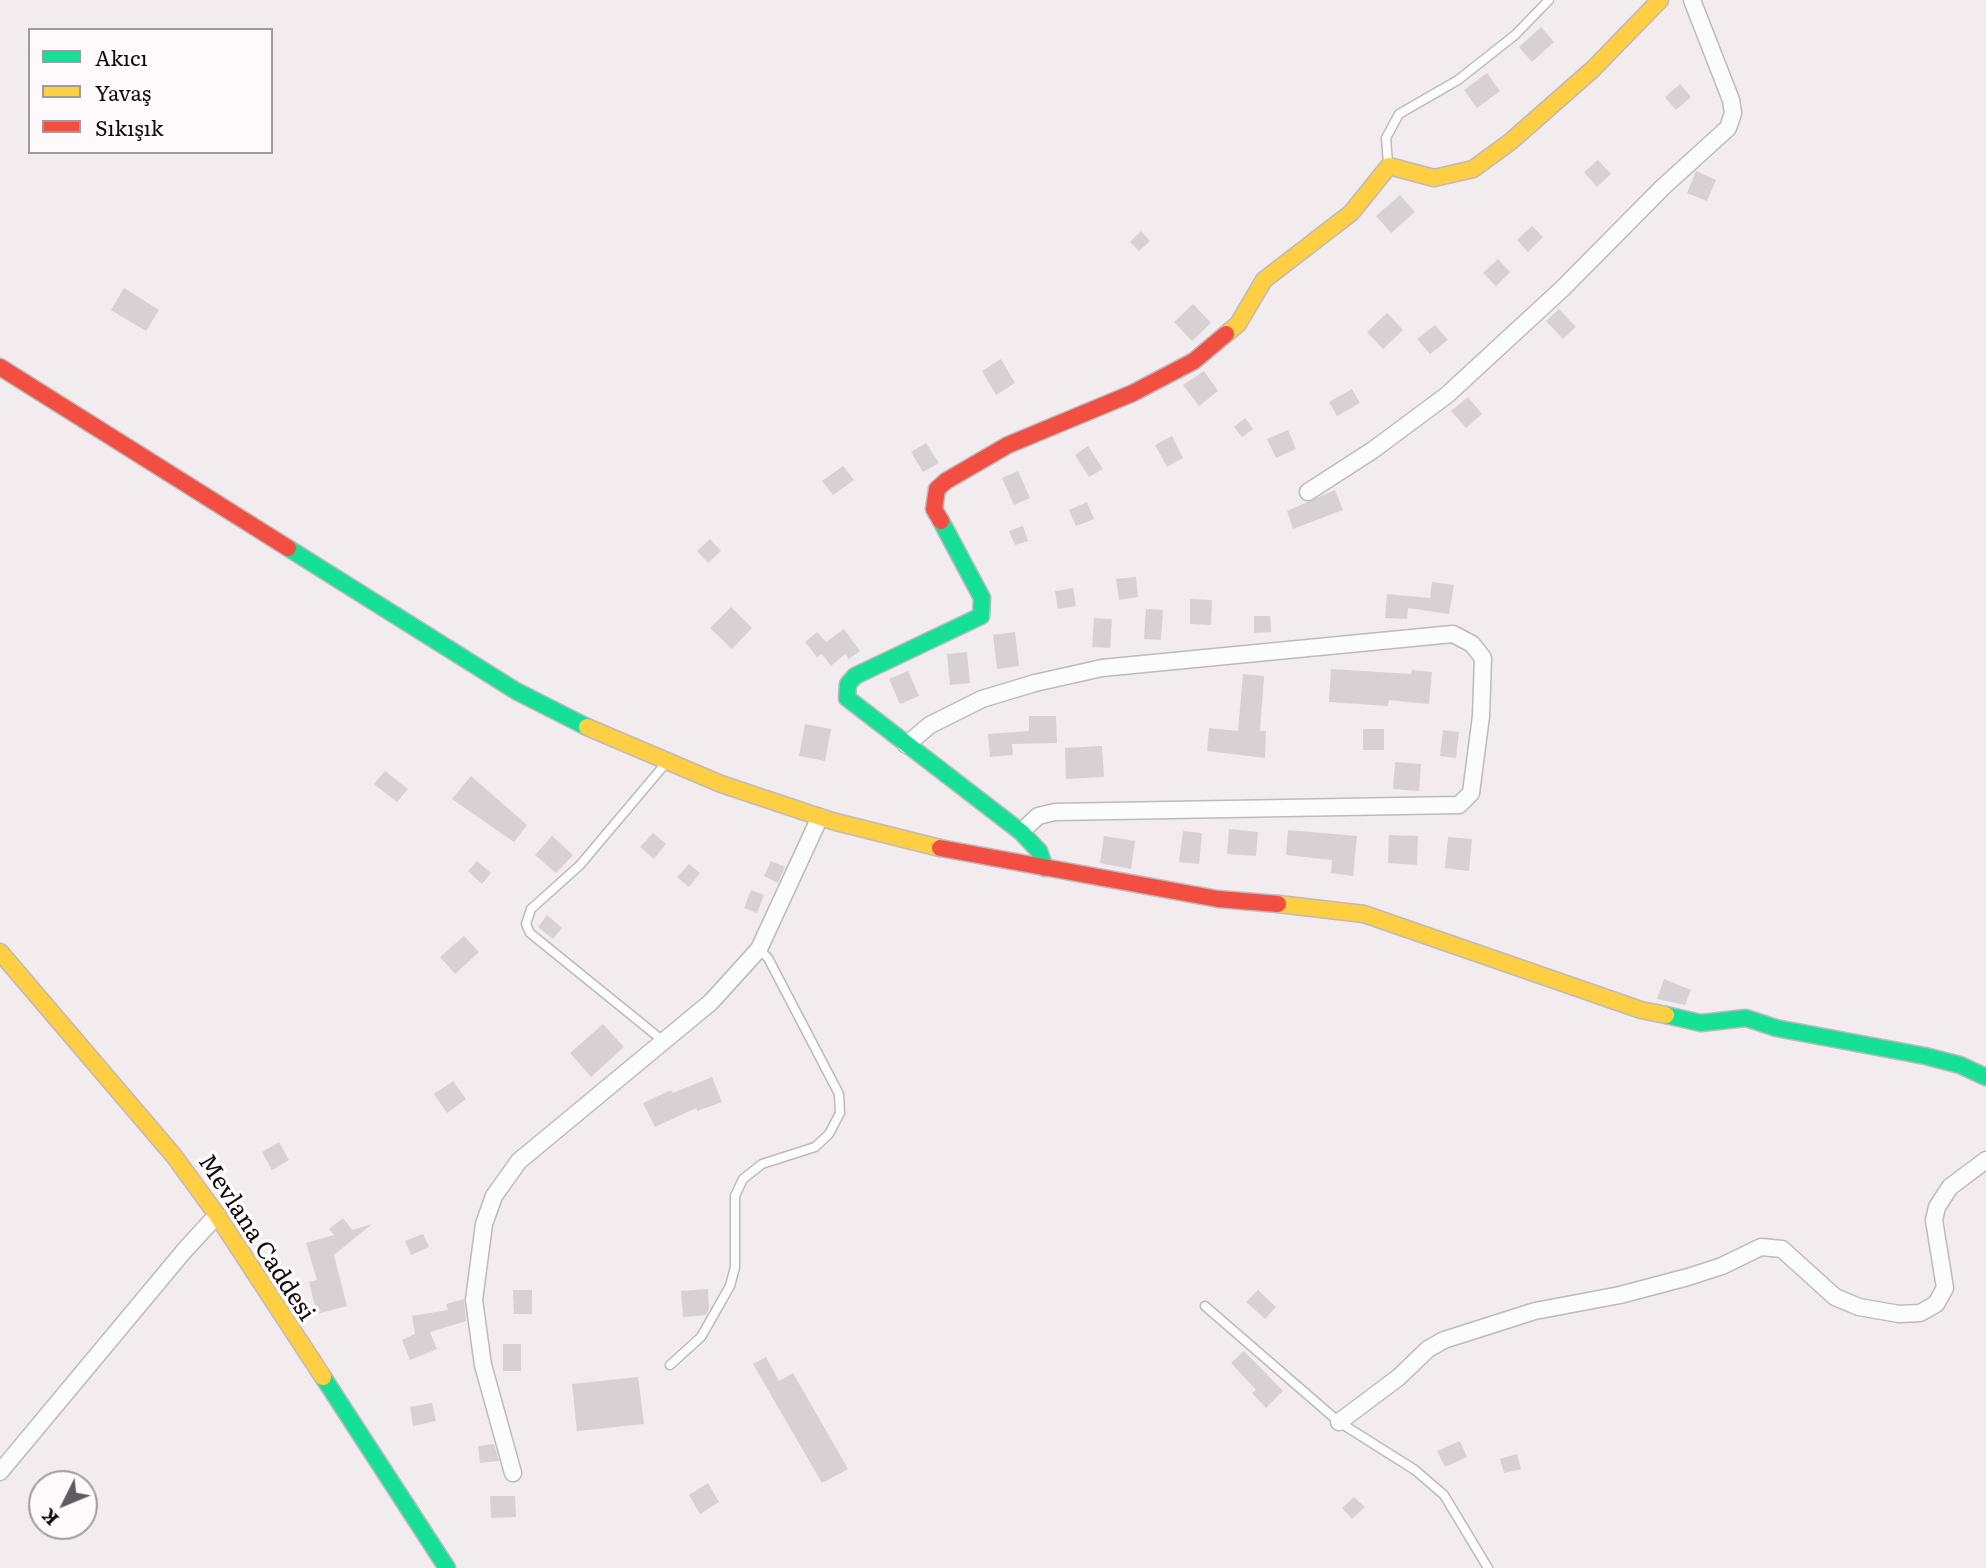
<!DOCTYPE html>
<meta charset="utf-8">
<style>
body{margin:0}
#map{position:relative;width:1986px;height:1568px;overflow:hidden;background:#f3ecef;font-family:Literata,serif}
canvas{display:block}
.legend{position:absolute;left:28px;top:28px;width:245px;height:126px;box-sizing:border-box;background:#fef9fb;border:2px solid #9f9a9c;margin:0;padding:9px 12px;list-style:none;font-size:21px;color:#100c0e}
.legend li{display:flex;align-items:center;gap:14px;height:35px}
.legend b{width:35px;border:2px solid #9f9a9c}
.north{position:absolute;left:28px;top:1470px;width:70px;height:70px;box-sizing:border-box;background:#fef9fb;border:2px solid #9f9a9c;border-radius:50%;rotate:227deg;font-size:19px;font-weight:700;line-height:28px;text-align:center;color:#100c0e}
.north::after{content:'';display:block;margin:auto;width:24px;height:32px;background:#5f5a5d;clip-path:polygon(50% 0,100% 100%,50% 72%,0 100%)}
</style>
<div id="map">
<canvas width="1986" height="1568"></canvas>
<ul class="legend">
<li><b style="height:9px;background:#16e098"></b>Akıcı</li>
<li><b style="height:9px;background:#ffcf43"></b>Yavaş</li>
<li><b style="height:9px;background:#f24e42"></b>Sıkışık</li>
</ul>
<div class="north">K</div>
</div>
<script>
const ctx = document.querySelector('canvas').getContext('2d');
ctx.lineJoin = 'round';
function paint(path, color) { ctx.fillStyle = color; ctx.fill(path, 'evenodd'); }
const poly = rows => new Path2D(rows.map(r => 'M' + r).join(''));
function stroke(path, color, width, dash) { ctx.strokeStyle = color; ctx.lineWidth = width; ctx.lineCap = dash ? 'butt' : 'round'; ctx.setLineDash(dash || []); ctx.stroke(path); }
function drawText(font, color, halo, rows, align = 'center') {
  ctx.font = font + ' Literata,serif'; ctx.lineWidth = 7; ctx.setLineDash([]); ctx.textBaseline = 'middle'; ctx.strokeStyle = halo; ctx.fillStyle = color; for (const [text, x, y, turn = 0] of rows) {
    ctx.save(); ctx.translate(x, y); ctx.rotate((+turn || 0) * Math.PI / 180); ctx.textAlign = isNaN(turn) ? turn : align; if (halo) ctx.strokeText(text, 0, 0); ctx.fillText(text, 0, 0); ctx.restore();
  }
}
const building = poly([
 [1541,27,1554,42,1532,62,1519,47],
 [1487,73,1500,91,1477,108,1464,90],
 [1680,84,1691,97,1676,110,1665,97],
 [1598,160,1611,174,1597,187,1584,172],
 [1696,171,1716,180,1707,201,1687,193],
 [1400,195,1415,212,1391,233,1376,216],
 [1532,226,1543,237,1528,252,1517,240],
 [1141,231,1150,241,1139,251,1130,242],
 [1498,259,1510,272,1496,286,1483,273],
 [124,288,159,310,146,331,111,310],
 [1193,304,1211,323,1192,341,1174,322],
 [1559,309,1576,327,1563,339,1546,321],
 [1387,313,1403,330,1383,349,1367,332],
 [1435,325,1448,340,1430,354,1417,339],
 [1001,359,1015,383,996,395,982,371],
 [1204,371,1218,391,1199,406,1183,385],
 [1352,389,1360,403,1337,416,1329,402],
 [1468,397,1482,414,1466,428,1451,411],
 [1245,418,1253,429,1242,437,1234,427],
 [1288,430,1296,449,1276,458,1267,439],
 [1172,436,1183,458,1167,467,1155,445],
 [926,443,939,463,923,472,911,452],
 [1088,446,1103,469,1089,477,1075,455],
 [843,466,854,480,833,495,822,481],
 [1018,471,1030,498,1014,505,1002,478],
 [1335,490,1343,510,1293,529,1287,511],
 [1087,502,1094,519,1076,526,1069,510],
 [1023,526,1028,541,1015,545,1009,531],
 [710,539,721,551,708,563,697,551],
 [1136,577,1138,597,1119,600,1116,579],
 [1432,582,1454,585,1449,614,1408,608,1407,619,1385,618,1387,594,1430,598],
 [1073,588,1076,606,1058,609,1055,591],
 [1190,599,1212,600,1211,625,1190,624],
 [731,607,752,628,732,649,710,628],
 [1146,609,1163,610,1161,640,1144,639],
 [1254,616,1270,616,1271,632,1254,633],
 [1094,618,1112,619,1110,648,1092,647],
 [844,629,860,651,849,659,845,654,831,666,822,654,817,657,805,642,817,632,826,642],
 [1015,632,1019,666,997,669,993,635],
 [967,652,970,683,950,685,947,654],
 [1331,669,1411,674,1412,670,1432,672,1429,704,1389,700,1388,706,1329,702],
 [908,671,919,696,900,704,889,679],
 [1243,674,1264,676,1260,731,1266,731,1265,758,1207,751,1209,728,1238,731],
 [1029,716,1056,716,1057,743,1012,744,1013,755,990,757,988,734,1029,731],
 [805,724,831,729,825,761,799,756],
 [1363,729,1384,729,1384,750,1363,750],
 [1443,730,1459,732,1456,758,1440,756],
 [1102,746,1104,777,1066,779,1065,748],
 [1395,762,1421,764,1419,791,1393,789],
 [385,771,408,789,397,802,374,784],
 [471,776,527,825,514,842,452,799],
 [1229,829,1258,832,1256,856,1227,854],
 [1288,830,1357,836,1353,876,1331,873,1332,860,1286,855],
 [1183,831,1202,833,1199,864,1179,862],
 [653,833,666,844,654,859,640,847],
 [1389,835,1418,836,1417,865,1388,863],
 [552,836,573,855,556,873,535,855],
 [1104,836,1135,841,1131,869,1100,863],
 [1448,837,1472,839,1469,871,1445,868],
 [477,861,491,873,482,884,468,871],
 [771,861,785,867,778,883,764,876],
 [689,864,700,873,689,887,677,877],
 [751,890,764,895,757,913,744,908],
 [547,915,562,928,553,939,538,927],
 [464,936,479,952,455,974,440,957],
 [1664,979,1691,990,1685,1005,1657,999],
 [603,1024,624,1047,591,1077,570,1053],
 [712,1077,722,1102,697,1111,696,1108,655,1127,643,1103,671,1090,673,1093],
 [453,1081,466,1099,447,1113,434,1094],
 [279,1142,289,1160,272,1170,262,1152],
 [343,1218,352,1230,372,1224,334,1255,347,1306,317,1314,309,1282,317,1280,306,1243,334,1235,329,1229],
 [423,1234,429,1247,411,1255,405,1241],
 [708,1289,709,1309,706,1315,683,1317,681,1291],
 [513,1290,532,1290,532,1314,514,1314],
 [1258,1290,1276,1307,1265,1319,1246,1302],
 [464,1299,466,1321,430,1332,437,1349,410,1360,402,1340,415,1334,412,1316,448,1310,446,1304],
 [503,1344,521,1344,521,1371,503,1371],
 [1244,1351,1283,1391,1266,1408,1252,1393,1256,1390,1231,1363],
 [766,1357,779,1381,793,1373,848,1469,822,1483,753,1364],
 [638,1377,644,1424,577,1431,572,1384],
 [432,1403,436,1421,413,1426,410,1407],
 [1460,1441,1467,1457,1445,1467,1437,1451],
 [494,1444,499,1461,480,1463,478,1446],
 [1517,1454,1521,1469,1504,1473,1500,1459],
 [708,1483,719,1502,700,1514,689,1495],
 [490,1496,515,1496,516,1517,491,1518],
 [1354,1497,1365,1507,1352,1519,1342,1508]
]);
const lane = poly([
 [1388,163,1386,138,1399,114,1458,80,1515,35,1549,0],
 [662,1040,530,933,526,924,531,909,580,865,666,763],
 [1205,1306,1339,1422,1415,1470,1444,1495,1488,1568],
 [670,1365,701,1337,730,1286,735,1267,735,1196,743,1179,762,1164,815,1147,829,1134,840,1113,839,1094,768,958,759,949]
]);
const street = poly([
 [1308,492,1373,450,1447,395,1562,289,1663,187,1728,128,1733,113,1731,100,1692,0],
 [906,745,930,725,982,699,1035,683,1102,668,1453,634,1472,644,1483,658,1481,716,1471,793,1459,805,1055,812,1038,816,1021,832],
 [1339,1422,1399,1377,1428,1349,1444,1340,1535,1311,1620,1295,1688,1277,1722,1266,1761,1247,1782,1249,1835,1297,1859,1307,1899,1314,1920,1313,1936,1304,1945,1288,1934,1220,1937,1207,1950,1187,1986,1160],
 [0,1472,184,1251,217,1215],
 [513,1473,483,1365,474,1300,484,1224,494,1196,519,1161,711,1002,759,949,820,817]
]);
const fast = poly([
 [941,521,982,598,981,616,855,676,848,684,847,698,1021,832,1039,851,1045,868],
 [288,548,516,691,587,727],
 [1666,1015,1701,1023,1746,1018,1776,1028,1925,1056,1960,1065,1986,1077],
 [323,1377,447,1568]
]);
const slow = poly([
 [1226,334,1238,324,1264,280,1351,213,1389,166,1434,178,1473,169,1510,142,1593,69,1660,0],
 [587,727,721,784,832,821,940,848],
 [1278,904,1364,914,1641,1010,1666,1015],
 [0,952,174,1156,217,1215,323,1377]
]);
const jam = poly([
 [0,367,288,548],
 [941,521,934,509,937,489,946,481,1008,445,1133,393,1194,361,1226,334],
 [940,848,1218,899,1278,904]
]);
const streetNames = [
 ["Mevlana Caddesi",256,1238,57]
];
paint(building, '#d7d1d3');
stroke(lane, '#beb9bb', 11);
stroke(street, '#beb9bb', 19);
stroke(fast, '#beb9bb', 19);
stroke(slow, '#beb9bb', 19);
stroke(jam, '#beb9bb', 19);
stroke(lane, '#fdfcfd', 8);
stroke(street, '#fdfcfd', 16);
stroke(fast, '#16e098', 16);
stroke(slow, '#ffcf43', 16);
stroke(jam, '#f24e42', 16);
drawText('24px', '#100c0e', '#fef9fb', streetNames);
</script>
